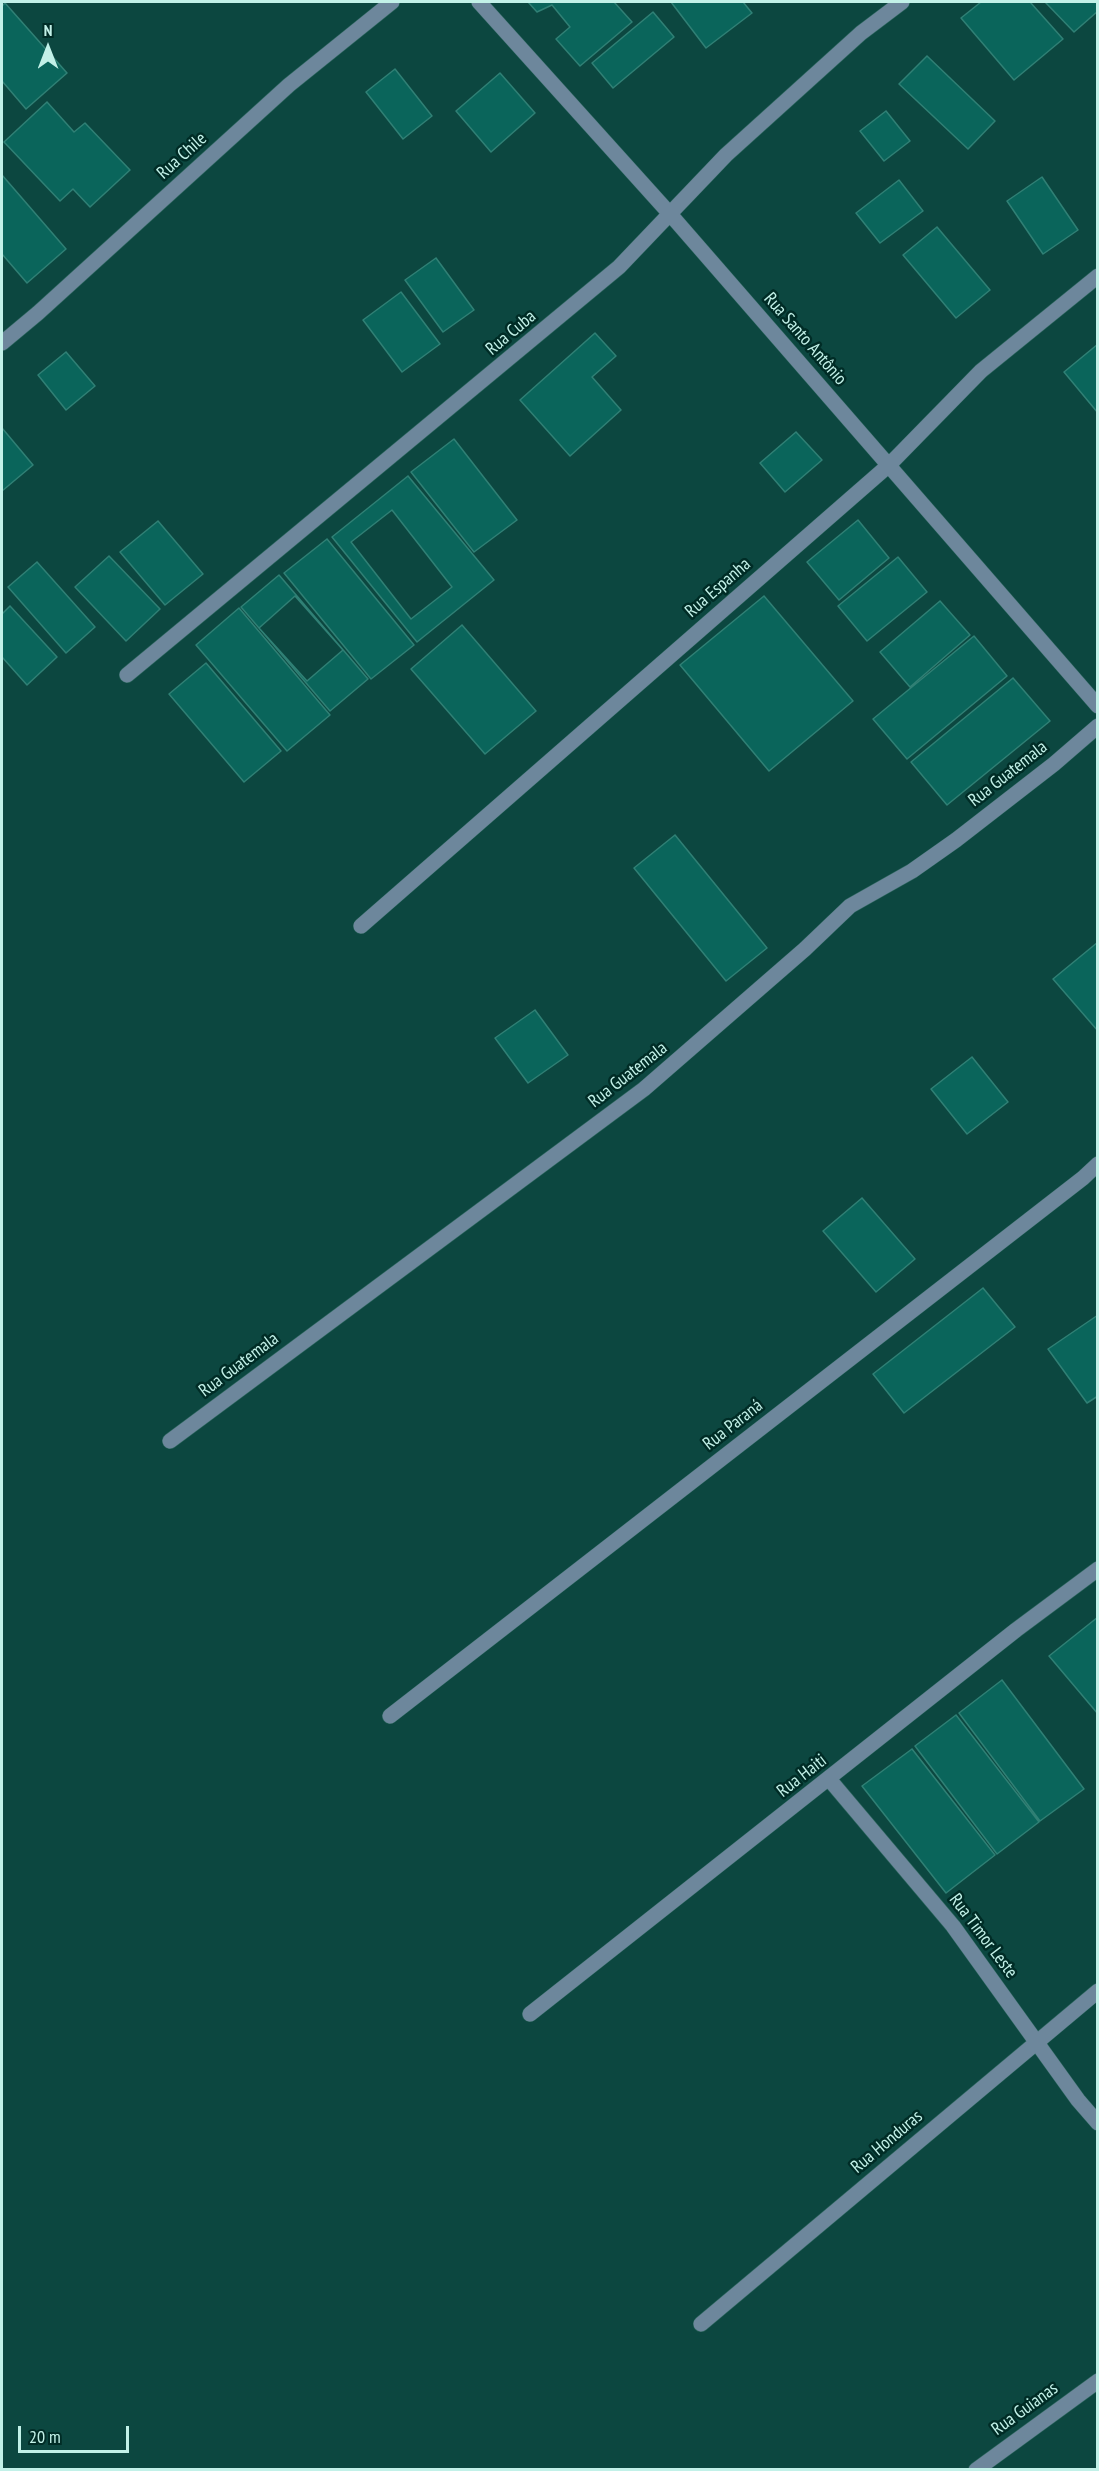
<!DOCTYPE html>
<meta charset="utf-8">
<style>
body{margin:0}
#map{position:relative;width:1099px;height:2471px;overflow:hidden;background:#0c4740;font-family:"PT Sans Narrow",sans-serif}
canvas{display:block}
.frame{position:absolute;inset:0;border:3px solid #c2f1e8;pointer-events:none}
.north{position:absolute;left:18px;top:18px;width:60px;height:60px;-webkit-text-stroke:4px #002c26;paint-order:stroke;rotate:0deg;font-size:16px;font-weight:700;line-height:24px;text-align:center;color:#c2f1e8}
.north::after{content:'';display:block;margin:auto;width:21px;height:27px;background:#c2f1e8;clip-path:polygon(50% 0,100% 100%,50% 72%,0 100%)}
.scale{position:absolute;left:18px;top:2426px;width:111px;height:27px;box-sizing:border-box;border:3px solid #c2f1e8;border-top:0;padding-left:8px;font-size:18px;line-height:21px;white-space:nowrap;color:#c2f1e8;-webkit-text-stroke:4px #002c26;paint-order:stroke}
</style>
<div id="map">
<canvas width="1099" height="2471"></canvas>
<div class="frame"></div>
<div class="north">N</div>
<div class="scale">20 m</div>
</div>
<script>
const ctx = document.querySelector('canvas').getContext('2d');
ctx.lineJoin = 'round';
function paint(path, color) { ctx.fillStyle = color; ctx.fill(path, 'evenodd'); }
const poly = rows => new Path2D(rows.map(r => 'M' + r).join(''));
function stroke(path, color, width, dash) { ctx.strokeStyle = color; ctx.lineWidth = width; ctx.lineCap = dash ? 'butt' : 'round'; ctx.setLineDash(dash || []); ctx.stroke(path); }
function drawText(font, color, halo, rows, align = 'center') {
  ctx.font = font + ' "PT Sans Narrow",sans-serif'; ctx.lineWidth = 5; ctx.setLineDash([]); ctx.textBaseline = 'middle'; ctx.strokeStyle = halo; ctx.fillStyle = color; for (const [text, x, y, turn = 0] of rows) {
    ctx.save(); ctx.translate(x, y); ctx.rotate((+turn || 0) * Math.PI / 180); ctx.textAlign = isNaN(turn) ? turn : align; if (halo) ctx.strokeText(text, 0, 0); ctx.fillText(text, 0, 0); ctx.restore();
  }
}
const building = poly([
 [528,2,614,2,632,22,580,66,556,39,570,27,552,5,537,12,528,2],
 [671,2,743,2,752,13,706,48,671,2],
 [981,2,1030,2,1063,39,1014,80,961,18,981,2],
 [1045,2,1098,2,1098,11,1074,32,1045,2],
 [5,3,67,73,26,109,2,81,2,6,5,3],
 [653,12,674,37,613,88,592,63,653,12],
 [927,56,995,121,968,149,899,84,927,56],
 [395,69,432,116,403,139,366,92,395,69],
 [500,73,535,113,491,152,456,111,500,73],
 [47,102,74,132,85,123,130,170,90,207,73,189,60,201,4,142,47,102],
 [886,111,910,141,884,161,860,131,886,111],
 [2,175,66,249,27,283,2,254,2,175],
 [1042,177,1078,230,1043,254,1007,201,1042,177],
 [899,180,923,211,880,243,856,213,899,180],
 [937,227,990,290,956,318,903,255,937,227],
 [436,258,474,310,443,332,405,280,436,258],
 [401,292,440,344,402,372,363,320,401,292],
 [595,333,616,356,592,377,621,410,570,456,520,400,595,333],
 [1098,344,1098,413,1064,372,1098,344],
 [66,352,95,386,66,410,38,375,66,352],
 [2,428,33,465,2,491,2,428],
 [796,432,822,460,785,492,760,463,796,432],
 [454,439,517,520,474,552,411,472,454,439],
 [408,476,494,580,417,642,332,537,408,476],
 [392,510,452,587,411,619,351,542,392,510],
 [858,520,889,558,839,600,807,562,858,520],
 [158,521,203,574,165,605,120,552,158,521],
 [327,539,414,645,371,679,284,573,327,539],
 [109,556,160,609,126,641,75,587,109,556],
 [898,557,927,592,867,641,838,606,898,557],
 [37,562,95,627,66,653,8,587,37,562],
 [279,575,368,679,330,711,241,607,279,575],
 [295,596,343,650,307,681,259,628,295,596],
 [764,596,853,701,769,771,680,665,764,596],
 [940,601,970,635,910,687,880,652,940,601],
 [10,606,57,657,27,685,2,657,2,614,10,606],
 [239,608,330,715,287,751,196,645,239,608],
 [462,625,536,711,485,754,411,669,462,625],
 [974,636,1007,676,907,759,873,719,974,636],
 [206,663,281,751,244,782,169,694,206,663],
 [1013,678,1050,721,947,805,911,762,1013,678],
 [675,835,767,948,726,981,634,868,675,835],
 [1098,942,1098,1031,1053,979,1098,942],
 [535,1010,568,1055,528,1083,495,1038,535,1010],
 [972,1057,1008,1102,967,1134,931,1089,972,1057],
 [862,1198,915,1259,876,1292,823,1231,862,1198],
 [983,1288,1015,1327,904,1413,873,1374,983,1288],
 [1098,1315,1098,1396,1087,1403,1048,1349,1098,1315],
 [1098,1617,1098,1714,1049,1656,1098,1617],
 [1002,1680,1084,1789,1040,1821,959,1713,1002,1680],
 [956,1715,1039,1822,997,1854,915,1746,956,1715],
 [912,1749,995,1855,946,1893,862,1786,912,1749]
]);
const minor = poly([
 [479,2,670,214,1098,706],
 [2,343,38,313,289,85,392,2],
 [127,675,619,267,726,155,861,33,902,2],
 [361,926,889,465,981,371,1098,276],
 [170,1441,644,1089,805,949,850,906,912,871,956,840,1054,764,1098,726],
 [390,1716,1083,1178,1098,1164],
 [829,1779,953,1926,1078,2100,1098,2123],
 [530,2014,1016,1630,1098,1569],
 [701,2324,1098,1991],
 [976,2470,1098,2381]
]);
const streetNames = [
 ["Rua Chile",182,156,-42],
 ["Rua Cuba",511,333,-40],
 ["Rua Santo Antônio",805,339,49],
 ["Rua Espanha",718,588,-41],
 ["Rua Guatemala",1008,774,-38],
 ["Rua Guatemala",628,1075,-38],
 ["Rua Guatemala",239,1365,-37],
 ["Rua Paraná",733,1425,-38],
 ["Rua Haiti",802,1776,-38],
 ["Rua Timor Leste",983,1936,53],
 ["Rua Honduras",887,2142,-40],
 ["Rua Guianas",1025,2409,-36]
];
paint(building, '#0a655b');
stroke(building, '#308075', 1.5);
stroke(minor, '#2d665e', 16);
stroke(minor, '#6d879c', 15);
drawText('18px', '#c2f1e8', '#002c26', streetNames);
</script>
